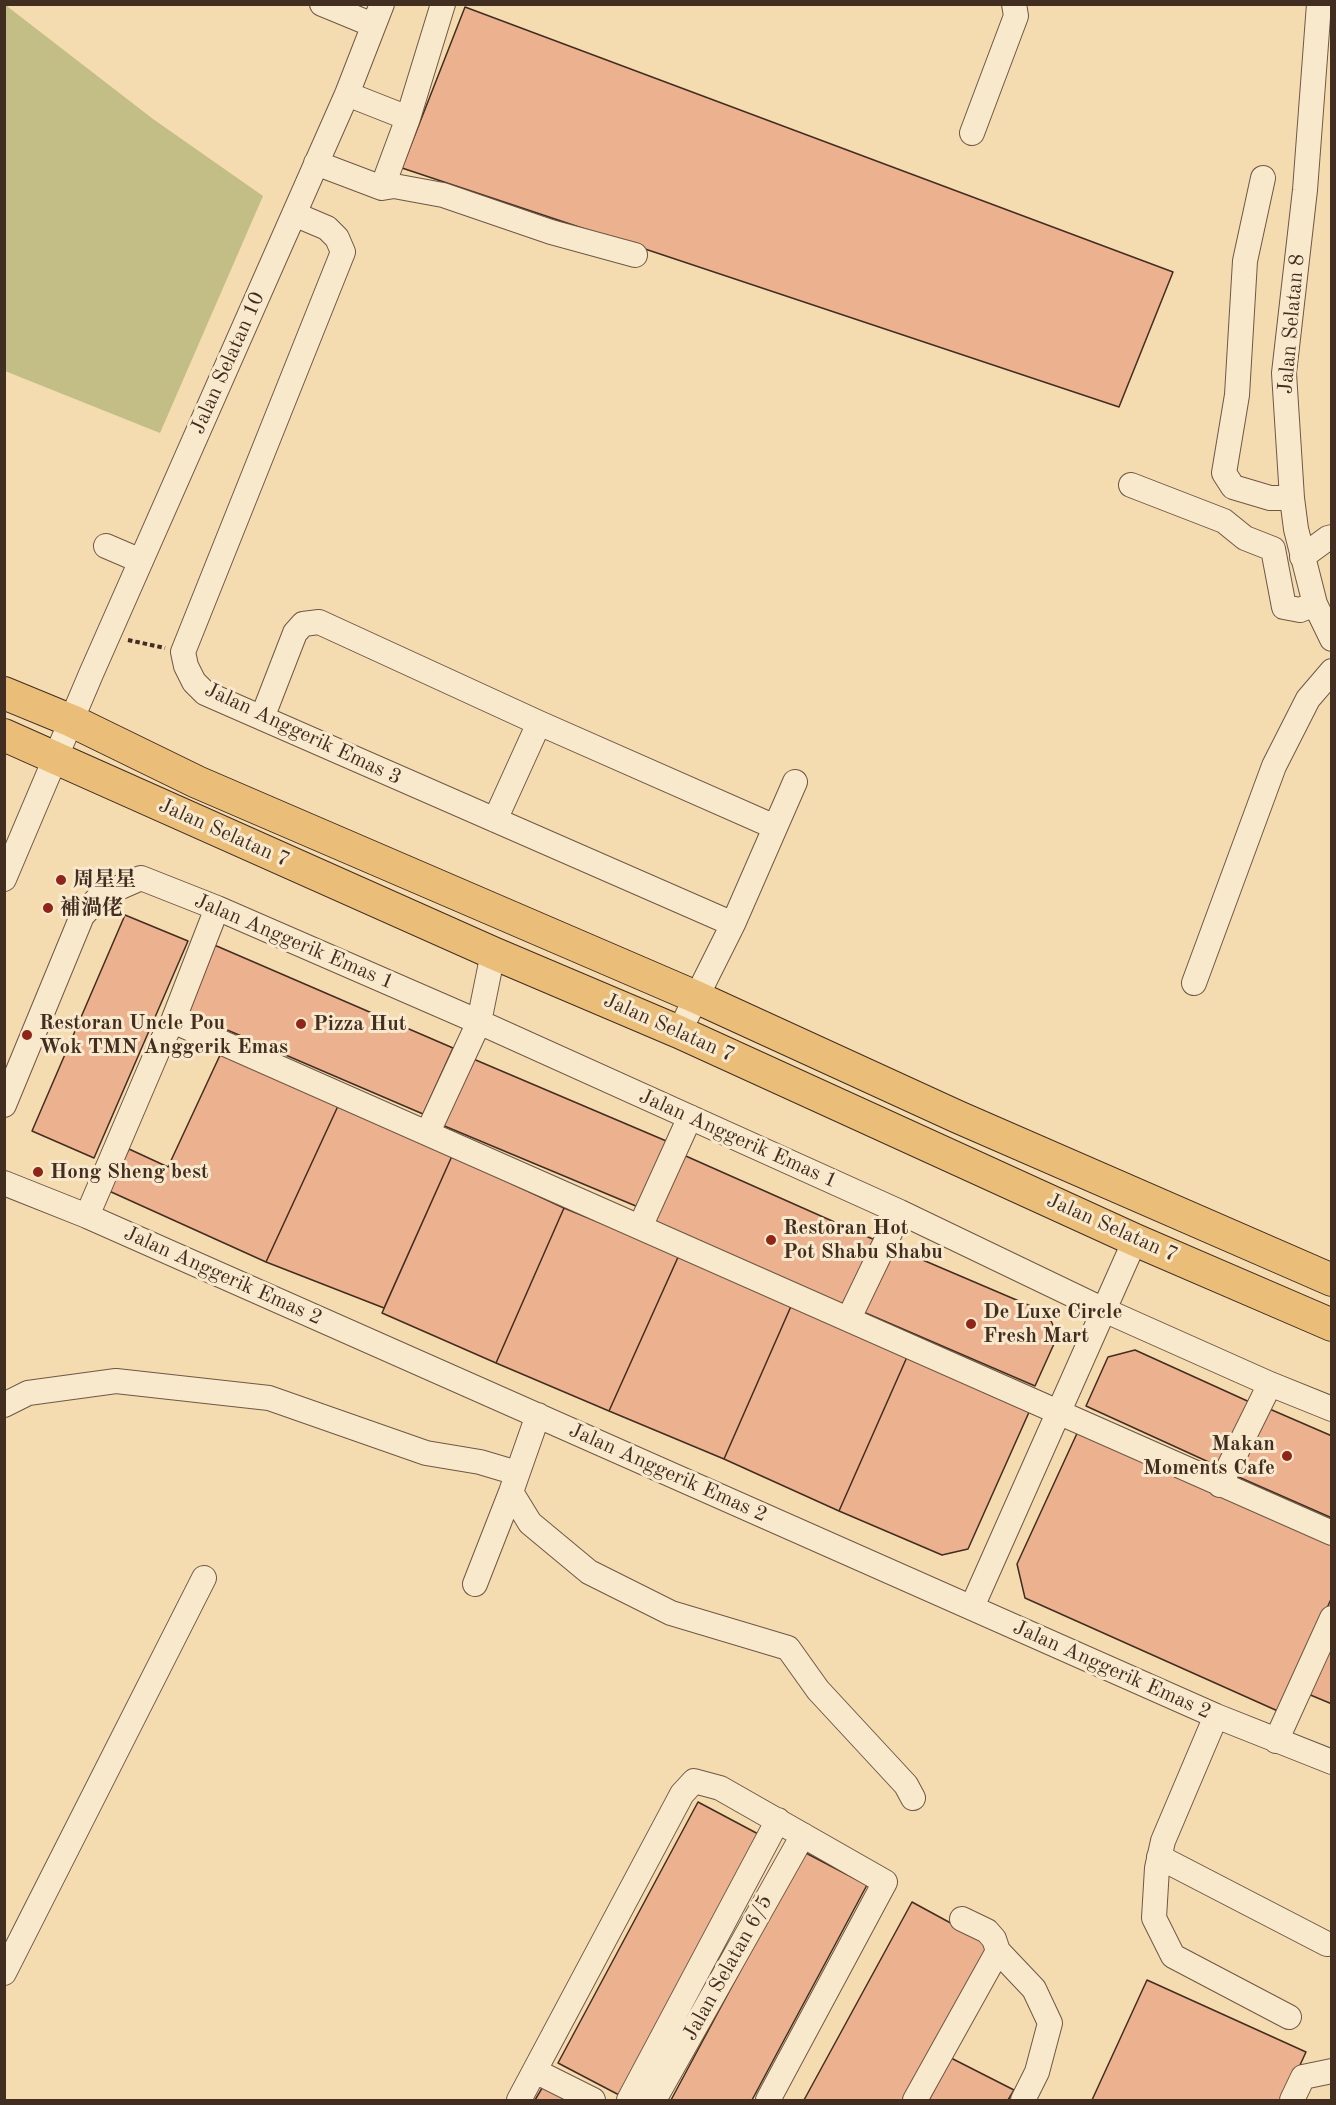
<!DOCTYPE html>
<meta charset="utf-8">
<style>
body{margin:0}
#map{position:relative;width:1336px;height:2105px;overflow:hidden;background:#f4dbb0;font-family:"Old Standard TT",serif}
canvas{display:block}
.frame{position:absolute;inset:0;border:6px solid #422d21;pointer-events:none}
</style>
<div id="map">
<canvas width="1336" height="2105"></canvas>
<div class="frame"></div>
</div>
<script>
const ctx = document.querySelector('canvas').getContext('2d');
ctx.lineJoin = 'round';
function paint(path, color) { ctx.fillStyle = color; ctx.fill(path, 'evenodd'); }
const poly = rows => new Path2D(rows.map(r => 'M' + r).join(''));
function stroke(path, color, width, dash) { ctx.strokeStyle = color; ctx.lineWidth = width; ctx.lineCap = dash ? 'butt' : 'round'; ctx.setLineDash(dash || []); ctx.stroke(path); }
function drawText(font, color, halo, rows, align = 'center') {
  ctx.font = font + ' "Old Standard TT","Noto Serif SC",serif'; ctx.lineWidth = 6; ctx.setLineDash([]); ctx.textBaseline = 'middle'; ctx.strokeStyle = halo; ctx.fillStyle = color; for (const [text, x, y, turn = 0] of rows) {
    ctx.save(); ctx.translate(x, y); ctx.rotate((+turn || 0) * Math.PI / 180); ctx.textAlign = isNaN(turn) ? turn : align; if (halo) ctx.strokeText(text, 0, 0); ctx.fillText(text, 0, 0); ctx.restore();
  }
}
const green = poly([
 [4,5,8,5,8,7,153,119,263,196,160,433,5,371]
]);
const building = poly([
 [465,7,1173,272,1119,407,402,168,465,7],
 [125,915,188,941,94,1158,32,1131,125,915],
 [212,944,453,1048,423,1114,183,1011,212,944],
 [221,1053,338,1106,266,1262,109,1191,129,1149,168,1167,221,1053],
 [471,1058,671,1143,643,1209,442,1125,471,1058],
 [338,1106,452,1156,384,1308,266,1262,338,1106],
 [679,1153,875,1240,845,1307,649,1220,679,1153],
 [452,1156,564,1208,496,1363,382,1313,452,1156],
 [564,1208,679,1255,609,1411,496,1363,564,1208],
 [890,1246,1047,1313,1058,1335,1035,1386,861,1311,890,1246],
 [679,1255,792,1304,724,1459,609,1411,679,1255],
 [792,1304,907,1357,839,1511,724,1459,792,1304],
 [1135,1350,1254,1404,1224,1469,1086,1406,1108,1357,1135,1350],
 [907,1357,1030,1410,968,1549,942,1555,839,1511,907,1357],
 [1265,1407,1332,1436,1332,1518,1234,1475,1265,1407],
 [1079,1429,1332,1542,1332,1597,1280,1712,1025,1598,1017,1564,1079,1429],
 [1332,1641,1332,1704,1308,1694,1332,1641],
 [698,1802,762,1836,621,2096,558,2063,698,1802],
 [804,1852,867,1885,752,2100,671,2100,804,1852],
 [912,1902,991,1945,906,2100,804,2100,912,1902],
 [1147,1980,1306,2052,1284,2100,1092,2100,1147,1980],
 [951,2058,1014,2090,1008,2100,929,2100,951,2058],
 [545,2083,577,2100,535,2100,545,2083]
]);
const path = poly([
 [128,640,165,648]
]);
const minor = poly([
 [322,4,373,25],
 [1319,4,1305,190,1284,373,1292,498,1296,529,1315,604,1332,639],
 [347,94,408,118],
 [972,133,1016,16,1014,4],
 [316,163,382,188,394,186,443,195,551,232,635,255],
 [1263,178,1245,261,1237,395,1224,473,1233,487,1270,498,1292,498],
 [382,188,408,118,443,4],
 [294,214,327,228,337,238,343,252,183,652,186,666,194,682,205,693,733,924],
 [1131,485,1224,521,1245,538,1273,549,1284,607,1300,610,1315,604],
 [106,546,141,561],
 [1302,557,1328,538,1332,537],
 [262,718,295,633,303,624,319,622,539,723,775,827],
 [495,820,539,723],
 [4,879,91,674,347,94,382,4],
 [1194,983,1274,766,1308,699,1332,671],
 [173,1021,217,908],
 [679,1032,733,924,795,782],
 [4,1105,82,916,100,896,141,878,217,908,479,1022,900,1212,1104,1310,1270,1384,1332,1409],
 [428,1132,479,1022,493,953],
 [4,1183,87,1216,1216,1716,1332,1762],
 [87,1216,161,1043,173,1021,1332,1533],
 [640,1227,690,1117],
 [849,1318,900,1212],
 [4,1405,28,1393,116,1381,269,1398,426,1453,480,1462,517,1473],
 [1220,1485,1270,1384],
 [511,1492,530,1523,589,1572,671,1613,788,1648,818,1690,906,1785,913,1798],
 [475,1584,511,1492,538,1415],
 [972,1607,1135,1240],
 [1216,1716,1163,1841,1157,1868,1154,1918,1173,1956,1289,2017],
 [1276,1741,1332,1618],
 [1159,1857,1327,1944],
 [998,1951,1034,1989,1050,2023,1037,2072,1023,2100],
 [4,1973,204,1578],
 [535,2071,593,2100],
 [519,2100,682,1794,694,1781,720,1788,885,1882,768,2100],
 [629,2100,778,1820],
 [654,2100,803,1835],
 [915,2100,998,1951,994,1939,987,1931,962,1919],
 [1292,2100,1303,2077,1332,2071]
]);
const major = poly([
 [4,693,72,721,197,782,696,997,958,1117,1332,1280],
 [4,735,493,953,679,1032,1135,1240,1332,1325]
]);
const markers = [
 [61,880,6,"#8f2418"],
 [48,908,6,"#8f2418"],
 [301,1024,6,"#8f2418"],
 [27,1035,6,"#8f2418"],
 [38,1172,6,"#8f2418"],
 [771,1240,6,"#8f2418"],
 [971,1324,6,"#8f2418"],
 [1287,1456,6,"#8f2418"]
];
const streetNames = [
 ["Jalan Selatan 8",1292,324,-85],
 ["Jalan Selatan 10",228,363,-66],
 ["Jalan Anggerik Emas 3",303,734,25],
 ["Jalan Selatan 7",224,833,24],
 ["Jalan Anggerik Emas 1",294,942,23],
 ["Jalan Selatan 7",669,1028,24],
 ["Jalan Anggerik Emas 1",738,1139,24],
 ["Jalan Selatan 7",1112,1228,24],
 ["Jalan Anggerik Emas 2",223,1276,24],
 ["Jalan Anggerik Emas 2",668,1473,24],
 ["Jalan Anggerik Emas 2",1112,1670,24],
 ["Jalan Selatan 6/5",728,1968,-61]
];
const poiNames = [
 ["周星星",73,880],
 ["補渦佬",60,908],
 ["Restoran Uncle Pou",39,1023],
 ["Wok TMN Anggerik Emas",39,1047],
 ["Pizza Hut",313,1024],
 ["Hong Sheng best",50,1172],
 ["Restoran Hot",783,1228],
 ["Pot Shabu Shabu",783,1252],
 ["De Luxe Circle",983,1312],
 ["Fresh Mart",983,1336],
 ["Makan",1275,1444,"right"],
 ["Moments Cafe",1275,1468,"right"]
];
paint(green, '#c3be86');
paint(building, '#ecb18e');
stroke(building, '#422d21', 1.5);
stroke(minor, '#6e5845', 26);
stroke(major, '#422d21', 34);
stroke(path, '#422d21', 4, [4.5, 3]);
stroke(minor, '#f8e8cc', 24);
stroke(major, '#eabe78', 32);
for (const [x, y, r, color] of markers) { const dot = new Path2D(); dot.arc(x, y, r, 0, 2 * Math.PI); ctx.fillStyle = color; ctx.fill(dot); stroke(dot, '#f8e8cc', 2); }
drawText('21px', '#422d21', '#f8e8cc', streetNames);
drawText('bold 21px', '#422d21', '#f8e8cc', poiNames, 'left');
</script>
